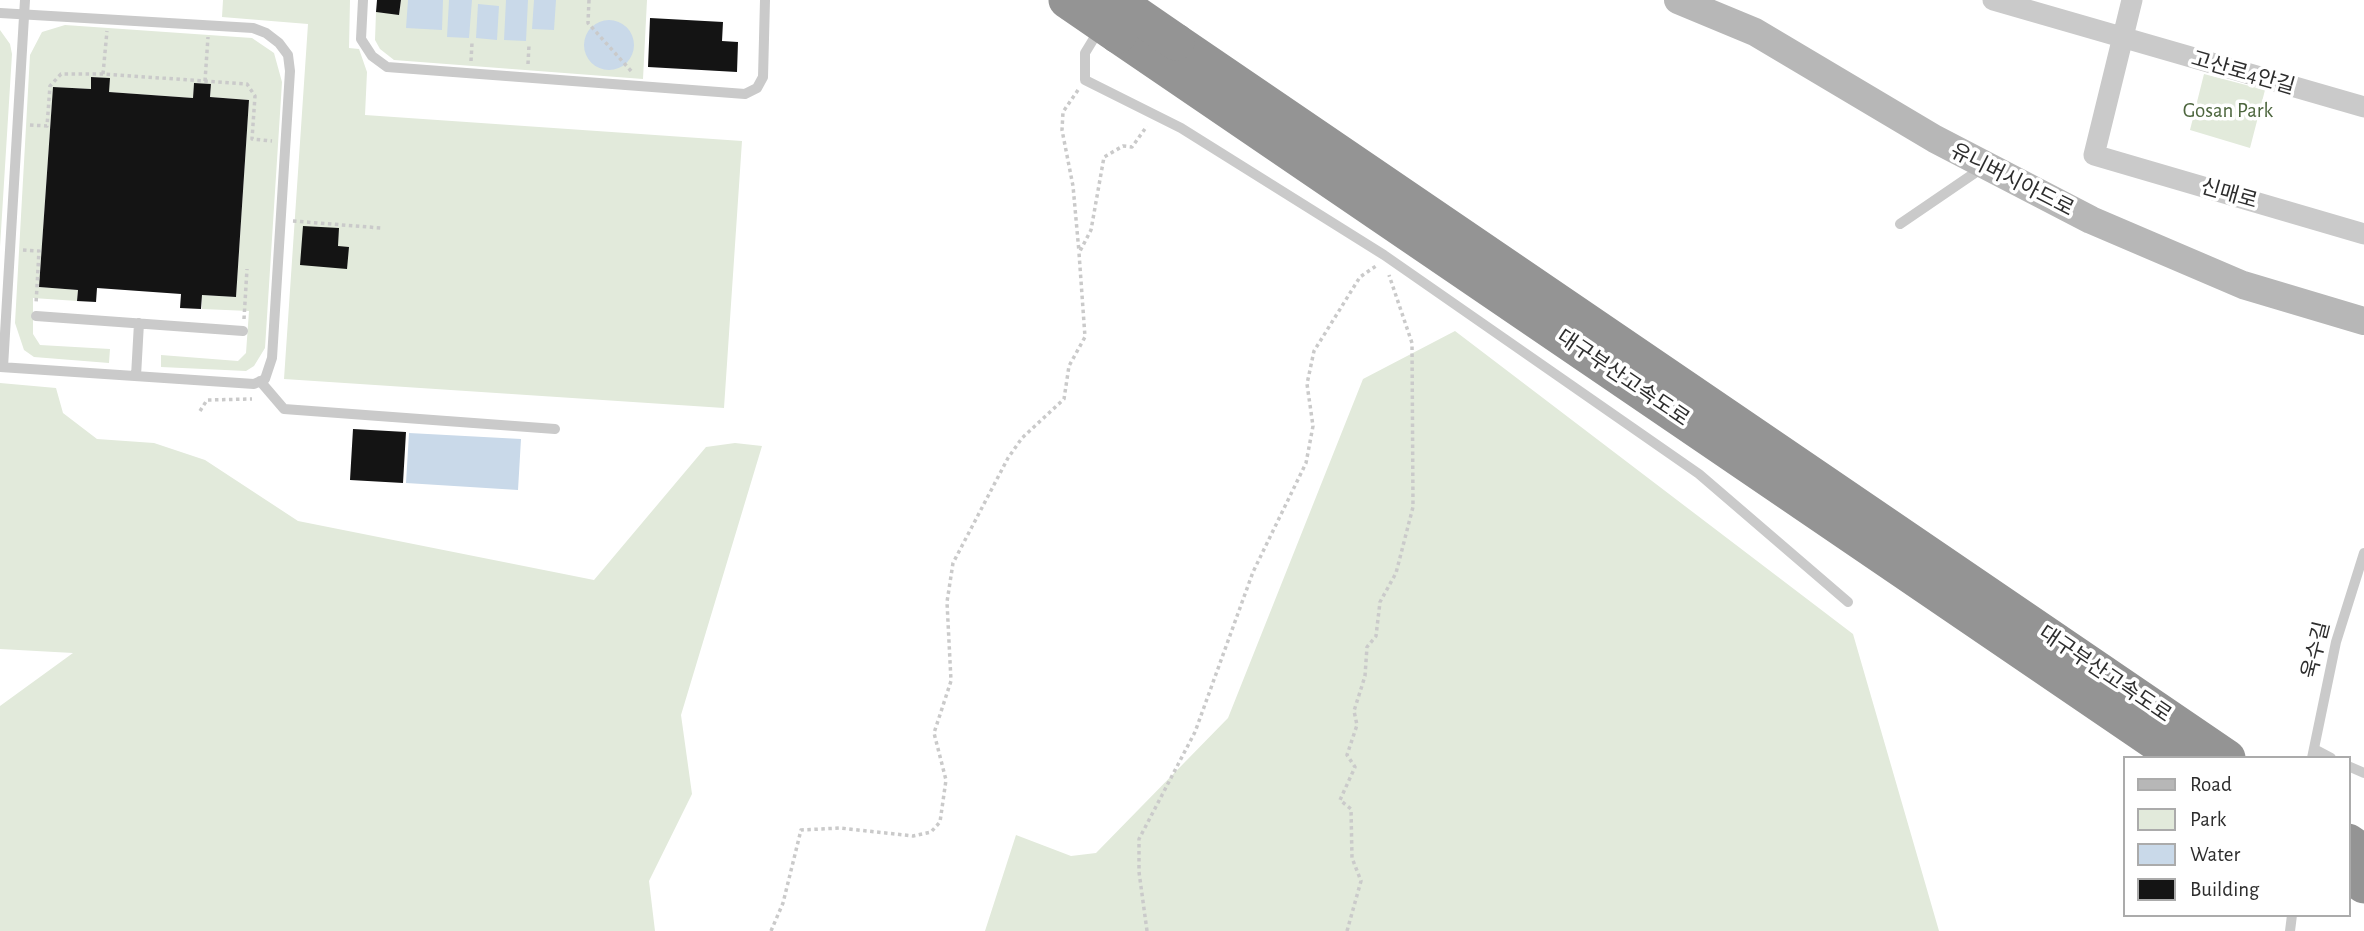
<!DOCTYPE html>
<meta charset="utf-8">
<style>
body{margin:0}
#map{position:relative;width:2364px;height:931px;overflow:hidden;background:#fff;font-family:"Alegreya Sans",sans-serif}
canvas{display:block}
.legend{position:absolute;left:2123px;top:756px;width:228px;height:161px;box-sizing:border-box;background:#fff;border:2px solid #ababab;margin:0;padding:9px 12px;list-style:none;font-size:21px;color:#2d2d2d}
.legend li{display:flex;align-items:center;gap:14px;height:35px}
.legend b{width:35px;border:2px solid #ababab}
</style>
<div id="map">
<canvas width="2364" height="931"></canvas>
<ul class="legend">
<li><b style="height:9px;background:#b7b7b7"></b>Road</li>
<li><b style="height:19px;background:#e2eadb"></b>Park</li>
<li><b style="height:19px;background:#c9d9e9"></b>Water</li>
<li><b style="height:19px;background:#141414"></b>Building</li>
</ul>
</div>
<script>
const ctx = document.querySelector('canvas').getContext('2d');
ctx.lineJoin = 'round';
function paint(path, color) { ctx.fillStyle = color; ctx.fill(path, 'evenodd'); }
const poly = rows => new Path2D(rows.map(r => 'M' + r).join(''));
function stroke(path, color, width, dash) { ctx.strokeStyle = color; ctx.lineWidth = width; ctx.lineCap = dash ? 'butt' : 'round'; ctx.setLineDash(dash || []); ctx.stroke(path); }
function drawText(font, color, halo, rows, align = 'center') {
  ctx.font = font + ' "Alegreya Sans","Noto Sans KR",sans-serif'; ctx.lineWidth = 7; ctx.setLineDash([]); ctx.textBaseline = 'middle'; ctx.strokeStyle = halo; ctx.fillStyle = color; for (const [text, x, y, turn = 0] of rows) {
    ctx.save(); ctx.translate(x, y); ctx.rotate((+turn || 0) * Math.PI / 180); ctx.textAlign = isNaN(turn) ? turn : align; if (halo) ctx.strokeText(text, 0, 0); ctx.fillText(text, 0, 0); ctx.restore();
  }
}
const green = poly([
 [223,0,350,0,349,48,359,49,367,72,365,115,742,141,724,408,284,379,308,24,222,17],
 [401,0,647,0,643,79,394,60,380,49,375,40,376,12,399,14],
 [65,25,252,38,274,53,282,82,265,348,254,366,246,371,161,367,161,355,238,361,246,353,249,311,202,309,202,295,236,297,249,100,210,97,211,84,194,83,193,98,109,92,109,78,92,77,91,89,53,87,39,287,78,290,77,301,33,298,33,334,40,345,110,349,109,363,34,357,24,350,15,323,30,55,42,32],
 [0,30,10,44,12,54,0,247],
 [2204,74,2265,90,2250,148,2190,130],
 [1455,331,1853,634,1939,931,985,931,1016,835,1071,856,1096,853,1228,718,1363,379],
 [0,383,56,388,63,413,97,439,154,443,205,460,298,521,594,580,706,447,735,443,762,446,681,715,692,794,649,881,655,931,0,931,0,706,73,653,0,649]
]);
const water = poly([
 [408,0,443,0,442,30,406,28],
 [449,0,472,0,469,38,447,37],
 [506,0,528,0,526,41,504,40],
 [534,0,556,0,554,30,532,29],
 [478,4,499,6,497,40,476,38],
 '584 45a25 25 0 1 1 50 0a25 25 0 1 1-50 0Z',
 [409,433,521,439,518,490,406,483]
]);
const building = poly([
 [377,0,401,0,399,15,376,12],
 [650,18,723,22,722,41,738,42,737,72,648,67],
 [91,77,110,78,109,92,193,98,194,83,211,84,210,97,249,100,236,297,202,295,201,309,180,308,181,294,97,288,96,302,77,301,78,290,39,287,53,87,91,89],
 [303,226,339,228,338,246,349,247,347,269,300,265],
 [353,429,406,432,403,483,350,480]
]);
const path = poly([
 [589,0,588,23,632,72],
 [471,61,472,43],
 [528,64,529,45],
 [103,74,107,31],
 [205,81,208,37],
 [1078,90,1063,112,1062,130,1073,186,1079,252],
 [30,125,47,126,50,86,61,74,103,74,247,84,255,96,252,139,272,141],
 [293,221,381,228],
 [23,250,39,251,36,304],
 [244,319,247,269],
 [200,411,207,400,252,399],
 [771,931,783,903,801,830,840,828,913,836,931,832,940,822,946,780,934,733,951,681,947,602,953,563,1008,458,1022,438,1064,399,1069,366,1085,337,1079,253,1091,230,1104,157,1123,146,1132,147,1147,126],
 [1147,931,1139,872,1139,839,1195,732,1253,572,1306,463,1313,426,1307,384,1314,351,1360,277,1376,266],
 [1347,931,1361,881,1352,858,1351,809,1340,800,1355,767,1347,755,1357,725,1354,711,1365,676,1367,647,1376,636,1380,602,1396,573,1413,507,1412,343,1389,275]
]);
const lane = poly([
 [363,0,361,39,372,56,387,67,745,94,757,88,763,77,765,0],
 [0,13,253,28,266,33,279,43,288,55,290,71,272,358,265,379,254,384,0,367],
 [1099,30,1085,53,1085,80,1181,128,1384,255,1699,474,1848,602],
 [1900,224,1985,166],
 [36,316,243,331],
 [3,367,25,0],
 [136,376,139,323],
 [260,381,284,409,555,429],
 [2314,749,2331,758],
 [2312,758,2336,642,2364,553],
 [2348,766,2364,773],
 [2290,931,2292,915]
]);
const street = poly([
 [1993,0,2364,107],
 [2132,0,2094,155,2364,234]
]);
const secondary = poly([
 [1678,0,1755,32,1935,139,2091,220,2243,285,2364,321]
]);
const highway = poly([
 [1118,35,2179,758],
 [1176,42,2227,758],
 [2348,842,2364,853],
 [2348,874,2364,885]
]);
const highwayBridge = poly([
 [1067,0,1118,35],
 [1115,0,1176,42]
]);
const streetNames = [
 ["고산로4안길",2243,73,16],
 ["유니버시아드로",2012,180,27],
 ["신매로",2229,194,16],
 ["대구부산고속도로",1623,378,34],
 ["욱수길",2316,650,-76],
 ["대구부산고속도로",2105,674,34]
];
const parkNames = [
 ["Gosan Park",2228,111]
];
paint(green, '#e2eadb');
paint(water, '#c9d9e9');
paint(building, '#141414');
stroke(path, '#cacaca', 3.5, [3.5, 3.5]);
stroke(lane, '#cacaca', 10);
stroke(street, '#cacaca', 21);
stroke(secondary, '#b7b7b7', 28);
stroke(highway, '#949494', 37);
stroke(highwayBridge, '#949494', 37);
drawText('21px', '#2d2d2d', '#fff', streetNames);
drawText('21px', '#4d663e', '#fff', parkNames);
</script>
